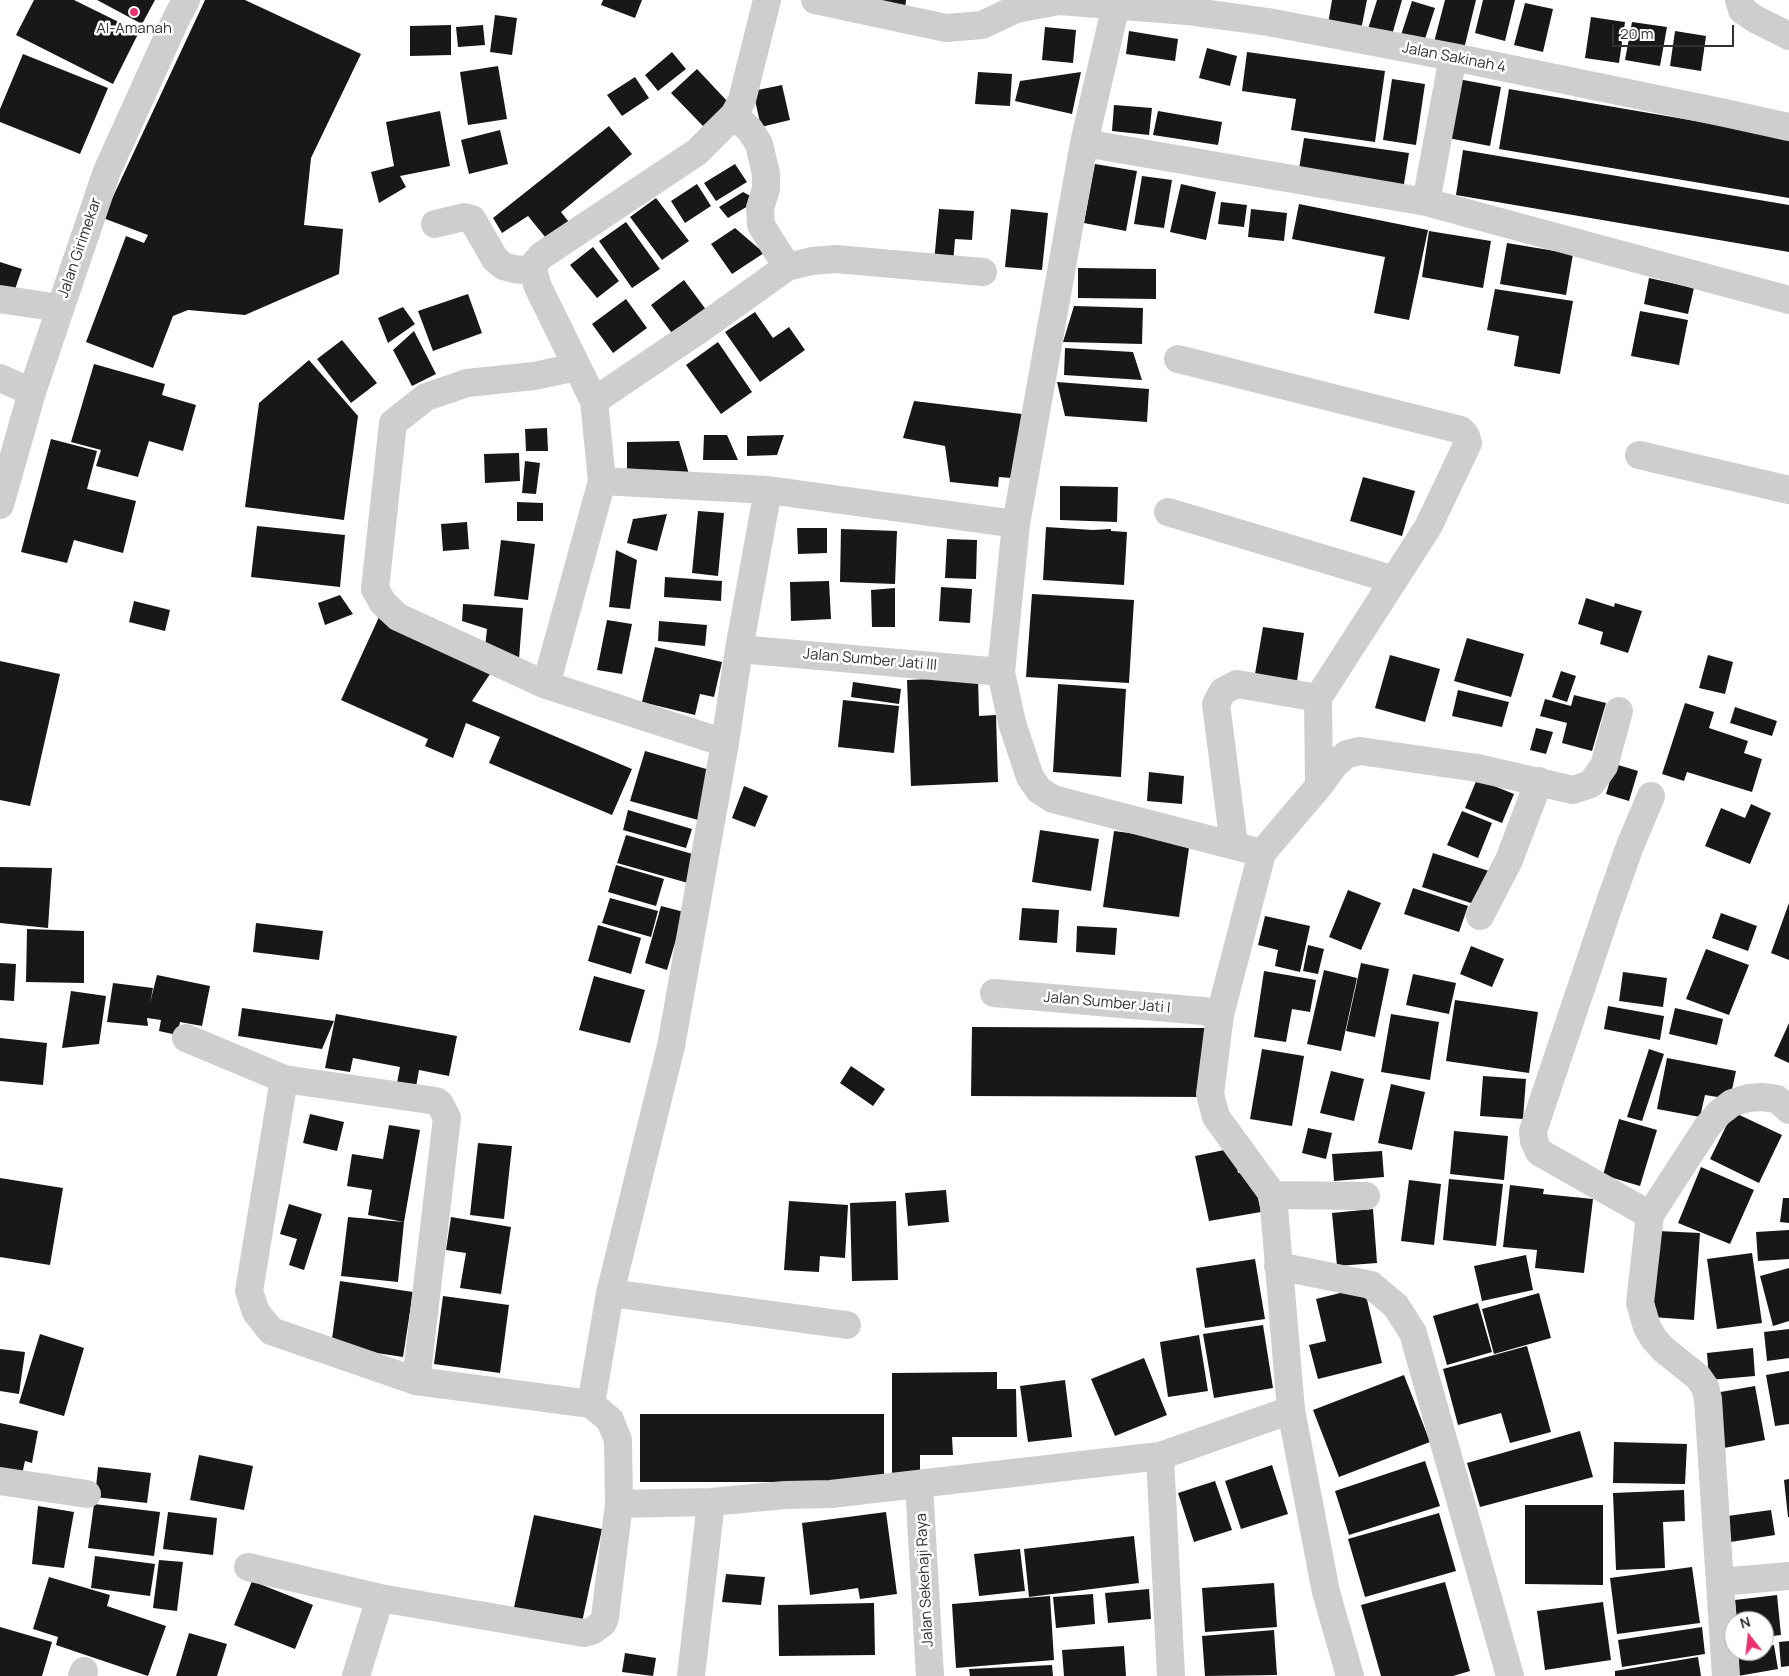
<!DOCTYPE html>
<style>
body{margin:0}
#map{position:relative;width:1789px;height:1676px;overflow:hidden;background:#fff;font-family:Manrope,sans-serif}
canvas{display:block}
.north{position:absolute;left:1724px;top:1611px;width:50px;height:50px;box-sizing:border-box;background:#fff;border:1px solid #adadad;border-radius:50%;rotate:344deg;font-size:14px;font-weight:700;line-height:20px;text-align:center;color:#313131}
.north::after{content:'';display:block;margin:auto;width:18px;height:22px;background:#eb3171;clip-path:polygon(50% 0,100% 100%,50% 72%,0 100%)}
.scale{position:absolute;left:1612px;top:25px;width:122px;height:22px;box-sizing:border-box;border:2px solid #313131;border-top:0;padding-left:6px;font-size:15px;line-height:18px;white-space:nowrap;color:#313131;-webkit-text-stroke:4px #fff;paint-order:stroke}
</style>
<div id="map">
<canvas width="1789" height="1676"></canvas>
<div class="north">N</div>
<div class="scale">20 m</div>
</div>
<script>
const ctx = document.querySelector('canvas').getContext('2d');
ctx.lineJoin = 'round';
function paint(path, color) { ctx.fillStyle = color; ctx.fill(path, 'evenodd'); }
const poly = rows => new Path2D(rows.map(r => 'M' + r).join(''));
function stroke(path, color, width, dash) { ctx.strokeStyle = color; ctx.lineWidth = width; ctx.lineCap = dash ? 'butt' : 'round'; ctx.setLineDash(dash || []); ctx.stroke(path); }
function drawText(font, color, halo, rows, align = 'center') {
  ctx.font = font + ' Manrope,sans-serif'; ctx.lineWidth = 5; ctx.setLineDash([]); ctx.textBaseline = 'middle'; ctx.strokeStyle = halo; ctx.fillStyle = color; for (const [text, x, y, turn = 0] of rows) {
    ctx.save(); ctx.translate(x, y); ctx.rotate((+turn || 0) * Math.PI / 180); ctx.textAlign = isNaN(turn) ? turn : align; if (halo) ctx.strokeText(text, 0, 0); ctx.fillText(text, 0, 0); ctx.restore();
  }
}
const building = poly([
 [34,0,74,0,139,32,113,84,16,35],
 [97,0,155,0,142,24],
 [205,0,245,0,361,54,311,158,304,225,343,229,339,274,245,315,188,310,173,316,153,368,86,342,126,236,144,243,148,235,103,218],
 [603,0,642,0,635,18,601,5],
 [870,0,906,0,905,9],
 [1332,0,1367,0,1361,30,1328,24],
 [1377,0,1402,0,1392,35,1368,29],
 [1445,0,1476,0,1463,53,1433,46],
 [1483,0,1515,0,1505,41,1475,33],
 [1412,1,1435,8,1424,42,1401,35],
 [1525,3,1553,9,1543,52,1514,45],
 [495,15,517,18,512,55,490,52],
 [1591,17,1625,22,1619,63,1585,58],
 [1632,22,1667,27,1660,66,1625,60],
 [451,25,451,55,410,56,410,26],
 [483,25,485,45,458,47,456,27],
 [1045,27,1076,30,1073,63,1042,60],
 [1129,31,1178,39,1175,61,1126,54],
 [1675,31,1706,36,1701,71,1670,66],
 [1207,48,1237,56,1230,86,1199,78],
 [672,52,686,69,658,91,645,75],
 [1247,52,1385,71,1375,142,1291,130,1296,99,1242,91],
 [23,54,108,88,80,154,0,122,0,109],
 [498,66,507,119,468,125,460,72],
 [697,69,728,102,703,126,671,93],
 [978,72,1012,74,1010,106,975,104],
 [1081,72,1072,114,1015,101,1020,81],
 [635,77,649,98,622,116,607,95],
 [1392,79,1425,84,1416,145,1383,140],
 [1458,79,1501,87,1490,146,1448,138],
 [782,85,790,120,761,127,753,91],
 [1509,89,1789,137,1789,198,1499,149],
 [1114,105,1152,108,1149,135,1112,131],
 [440,111,450,166,400,176,406,187,379,203,371,172,394,166,386,122],
 [1158,111,1222,122,1218,145,1153,135],
 [609,126,632,154,561,212,572,226,550,243,528,216,502,233,493,218],
 [500,130,508,164,469,174,461,140],
 [1304,138,1409,153,1403,190,1298,175],
 [1463,150,1789,205,1789,252,1456,195],
 [735,164,747,182,716,201,704,183],
 [1095,164,1137,171,1126,231,1084,223],
 [1142,176,1172,180,1164,228,1134,224],
 [697,184,711,206,685,223,671,201],
 [1181,184,1216,192,1206,240,1170,232],
 [743,192,758,200,728,218,719,207],
 [656,198,689,241,662,260,630,217],
 [1221,202,1247,205,1244,227,1218,224],
 [1299,204,1428,230,1409,320,1374,313,1385,257,1292,239],
 [939,209,974,211,972,240,955,239,953,264,934,262],
 [1011,209,1048,213,1042,270,1005,267],
 [1251,209,1287,213,1284,241,1248,237],
 [626,222,660,269,632,288,599,241],
 [735,228,764,253,732,274,711,244],
 [1429,231,1491,241,1483,288,1422,277],
 [1507,243,1573,254,1566,295,1500,284],
 [593,247,619,281,597,298,570,265],
 [0,262,22,269,12,298,0,294],
 [1078,268,1156,269,1156,299,1078,298],
 [1649,278,1694,288,1688,314,1644,304],
 [684,280,707,311,674,336,651,305],
 [1495,289,1573,301,1560,374,1514,366,1519,336,1487,330],
 [468,294,482,333,433,351,418,311],
 [626,299,647,328,613,353,592,324],
 [1074,306,1143,308,1142,344,1063,342],
 [403,307,415,324,388,343,378,318],
 [1640,311,1688,320,1679,365,1631,356],
 [755,312,773,338,789,327,805,350,760,382,725,332],
 [414,331,436,374,412,386,393,350],
 [342,340,377,383,351,403,317,359],
 [718,342,752,392,721,414,686,365],
 [1065,348,1133,352,1142,380,1064,375],
 [309,360,358,416,344,520,245,507,259,403],
 [94,364,165,384,162,395,196,405,183,451,149,441,138,477,96,466,101,450,71,442],
 [1057,382,1149,389,1147,422,1065,416],
 [914,401,1022,414,1012,478,999,477,998,487,950,482,945,446,903,438],
 [547,428,548,451,526,451,525,429],
 [704,435,727,435,738,460,703,460],
 [784,435,777,455,747,456,747,436],
 [51,439,97,451,87,489,136,501,123,553,74,540,67,563,21,552],
 [679,441,689,474,627,475,627,442],
 [519,453,520,481,485,483,484,454],
 [525,461,540,463,536,494,522,493],
 [1363,477,1415,491,1402,536,1350,521],
 [1060,486,1118,487,1117,522,1060,520],
 [517,502,543,503,543,521,517,521],
 [698,511,724,513,718,576,692,573],
 [667,514,657,551,627,543,633,519],
 [467,522,469,549,443,551,441,524],
 [257,526,345,535,340,587,251,577],
 [1046,527,1093,530,1111,529,1111,531,1127,532,1124,585,1043,580],
 [797,528,827,528,827,553,798,554],
 [841,529,897,531,895,584,840,582],
 [947,539,977,540,976,579,945,578],
 [501,540,535,544,528,600,494,596],
 [616,550,637,560,630,609,609,607],
 [665,577,722,581,721,601,664,597],
 [829,581,831,619,791,621,790,582],
 [941,587,972,589,970,623,939,621],
 [895,588,895,627,872,627,871,590],
 [1032,594,1134,600,1129,683,1026,677],
 [340,595,353,614,325,625,318,603],
 [1586,598,1614,607,1615,603,1642,611,1628,653,1600,644,1603,632,1578,624],
 [134,601,170,610,165,631,129,622],
 [463,604,523,608,519,659,485,647,487,629,462,621],
 [379,617,490,674,472,701,632,769,612,815,489,763,500,737,466,723,453,758,425,746,428,739,341,700],
 [607,620,632,624,622,674,597,670],
 [659,621,707,625,705,646,658,641],
 [1263,627,1304,633,1297,681,1255,674],
 [1467,638,1524,654,1511,697,1454,681],
 [655,647,722,662,714,697,700,694,695,715,642,702],
 [1390,655,1440,669,1425,722,1375,708],
 [1708,655,1733,662,1725,694,1699,688],
 [0,661,60,674,30,806,0,800],
 [1561,671,1576,676,1567,702,1552,697],
 [978,677,979,716,996,715,998,782,911,786,907,680],
 [853,682,901,689,899,704,851,697],
 [1058,684,1126,689,1121,777,1053,772],
 [1458,690,1509,702,1502,727,1452,716],
 [1574,695,1606,703,1592,751,1562,743,1567,723,1540,716,1545,699,1571,706],
 [843,700,899,706,894,753,838,747],
 [1685,703,1714,712,1709,728,1748,741,1744,753,1762,759,1752,792,1687,772,1684,781,1662,774],
 [1735,707,1777,721,1772,736,1730,723],
 [1536,728,1553,732,1546,754,1530,750],
 [645,751,713,771,698,820,630,801],
 [1615,764,1638,771,1629,801,1606,794],
 [1149,772,1184,776,1182,804,1147,801],
 [1477,779,1514,794,1502,823,1465,808],
 [744,786,768,796,755,827,732,818],
 [1751,804,1771,813,1750,864,1705,846,1721,808,1745,818],
 [628,810,692,829,686,848,623,830],
 [1462,811,1492,823,1478,858,1447,845],
 [1040,830,1099,839,1091,891,1032,882],
 [1114,831,1190,841,1179,917,1103,907],
 [626,835,696,855,688,883,617,863],
 [1433,853,1489,871,1477,905,1422,887],
 [616,865,664,879,656,906,608,892],
 [0,867,52,868,48,928,0,923],
 [1413,888,1468,906,1459,932,1404,914],
 [1348,890,1381,903,1361,950,1329,937],
 [610,898,658,911,651,937,602,923],
 [1789,903,1789,960,1771,953],
 [661,906,684,912,667,970,645,963],
 [1022,908,1059,910,1057,943,1019,940],
 [1721,913,1757,926,1748,951,1712,938],
 [1265,916,1310,926,1300,972,1275,966,1278,950,1258,945],
 [256,923,323,931,319,960,253,952],
 [598,925,641,938,631,974,588,961],
 [1077,926,1117,928,1115,955,1076,952],
 [27,929,84,931,84,983,26,982],
 [1308,945,1324,949,1318,974,1303,971],
 [1471,946,1504,959,1492,987,1460,974],
 [1706,949,1749,965,1729,1015,1686,999],
 [0,963,16,964,14,1001,0,1000],
 [1361,963,1389,969,1375,1037,1346,1031],
 [1324,970,1357,978,1341,1051,1307,1044],
 [1264,971,1316,980,1310,1012,1292,1009,1286,1042,1254,1037],
 [1623,972,1667,978,1663,1007,1619,1001],
 [1413,974,1456,983,1449,1014,1406,1005],
 [157,975,210,986,202,1026,180,1022,177,1035,159,1031,161,1020,147,1018,148,1026,107,1022,113,983,153,988,150,1003],
 [594,976,645,990,630,1043,579,1030],
 [71,991,106,996,99,1044,62,1048],
 [1455,1000,1538,1012,1529,1073,1446,1061],
 [1608,1006,1664,1016,1660,1040,1604,1029],
 [242,1008,334,1021,322,1049,238,1036],
 [1675,1008,1723,1019,1717,1045,1669,1034],
 [336,1014,457,1036,449,1076,419,1070,416,1087,397,1083,400,1067,353,1058,350,1072,325,1068],
 [1391,1014,1439,1022,1430,1080,1381,1072],
 [1789,1023,1789,1063,1774,1056],
 [972,1027,1205,1028,1205,1097,971,1096],
 [0,1038,47,1043,43,1085,0,1081],
 [1262,1049,1304,1056,1292,1126,1250,1119],
 [1649,1049,1664,1054,1642,1121,1627,1117],
 [1667,1058,1736,1071,1730,1099,1705,1095,1700,1117,1657,1109],
 [851,1066,885,1089,873,1106,840,1083],
 [1331,1071,1364,1079,1354,1121,1320,1113],
 [1483,1076,1526,1079,1523,1119,1480,1116],
 [1391,1084,1425,1092,1412,1150,1378,1143],
 [1733,1112,1782,1135,1759,1183,1710,1159],
 [310,1114,344,1122,337,1151,303,1143],
 [1619,1119,1657,1130,1640,1186,1603,1175],
 [389,1125,420,1130,404,1222,368,1215,372,1190,347,1186,352,1154,383,1159],
 [1308,1128,1332,1133,1326,1159,1302,1153],
 [1454,1131,1508,1136,1504,1180,1450,1174],
 [478,1143,512,1146,504,1219,470,1215],
 [1234,1148,1238,1173,1252,1170,1261,1212,1209,1221,1195,1156],
 [1382,1151,1384,1177,1334,1181,1332,1154],
 [1701,1167,1754,1190,1730,1244,1678,1223],
 [0,1178,63,1188,50,1265,0,1257],
 [1449,1179,1503,1184,1496,1246,1443,1240],
 [1409,1180,1441,1184,1434,1245,1401,1241],
 [1510,1185,1544,1189,1543,1194,1593,1199,1584,1273,1535,1268,1537,1250,1503,1247],
 [946,1190,949,1222,908,1226,905,1193],
 [1783,1198,1789,1198,1789,1223,1780,1222],
 [789,1201,848,1205,845,1258,820,1256,819,1272,784,1270],
 [896,1201,898,1280,852,1281,850,1203],
 [289,1204,322,1214,304,1270,289,1265,297,1239,280,1234],
 [1373,1209,1377,1263,1337,1266,1332,1213],
 [348,1217,404,1222,398,1282,341,1276],
 [451,1217,511,1227,501,1294,460,1288,466,1253,446,1250],
 [1789,1230,1789,1259,1758,1261,1756,1232],
 [1658,1231,1700,1233,1694,1320,1652,1317],
 [1752,1253,1762,1323,1717,1329,1707,1259],
 [1526,1255,1533,1290,1482,1301,1474,1266],
 [1255,1259,1265,1319,1205,1328,1196,1268],
 [1789,1268,1789,1321,1773,1326,1760,1276],
 [340,1281,413,1292,403,1357,331,1346],
 [1364,1287,1382,1363,1318,1379,1309,1345,1326,1341,1316,1299],
 [1539,1293,1551,1338,1494,1354,1482,1309],
 [443,1296,509,1305,500,1373,434,1364],
 [1478,1303,1492,1352,1447,1365,1433,1316],
 [1263,1325,1273,1388,1214,1398,1203,1334],
 [1789,1329,1789,1358,1767,1361,1764,1332],
 [40,1334,84,1348,64,1416,19,1403],
 [1199,1335,1208,1391,1168,1397,1160,1342],
 [1527,1346,1551,1432,1510,1443,1501,1413,1458,1425,1443,1369],
 [1753,1348,1755,1376,1709,1380,1707,1353],
 [0,1349,25,1352,19,1394,0,1391],
 [1144,1358,1167,1415,1115,1436,1091,1379],
 [1789,1371,1789,1424,1775,1426,1766,1375],
 [997,1372,997,1389,1016,1389,1017,1437,952,1437,953,1455,920,1455,920,1473,892,1474,892,1373],
 [1404,1375,1430,1442,1339,1477,1313,1410],
 [1065,1380,1072,1437,1028,1442,1020,1386],
 [1755,1386,1765,1440,1719,1449,1709,1394],
 [640,1414,884,1414,884,1482,640,1482],
 [0,1423,38,1431,32,1463,25,1461,21,1479,0,1475],
 [1580,1431,1593,1477,1480,1507,1467,1463],
 [1614,1442,1687,1444,1685,1484,1613,1483],
 [199,1455,253,1466,244,1510,190,1500],
 [1425,1461,1440,1506,1349,1535,1335,1491],
 [1272,1465,1288,1514,1241,1529,1225,1481],
 [98,1467,151,1473,147,1503,95,1497],
 [1789,1479,1789,1517,1788,1517,1784,1480],
 [1215,1481,1232,1530,1194,1542,1178,1493],
 [1684,1490,1685,1521,1663,1522,1665,1568,1616,1570,1613,1493],
 [94,1504,160,1512,154,1556,88,1548],
 [1525,1505,1603,1505,1603,1585,1525,1584],
 [38,1506,74,1512,64,1568,32,1564],
 [1771,1510,1775,1535,1724,1543,1720,1517],
 [168,1512,217,1518,213,1555,163,1549],
 [886,1512,897,1594,860,1599,858,1588,810,1595,802,1523],
 [1439,1513,1456,1571,1365,1597,1348,1539],
 [534,1515,602,1529,581,1627,513,1612],
 [1134,1536,1139,1583,1029,1597,1024,1549],
 [1020,1549,1025,1591,979,1596,974,1554],
 [95,1556,155,1564,150,1596,91,1588],
 [159,1560,183,1562,177,1611,153,1608],
 [1692,1567,1700,1623,1617,1634,1610,1578],
 [726,1574,765,1577,761,1605,722,1602],
 [49,1577,110,1595,107,1606,166,1626,148,1676,56,1645,58,1637,33,1629],
 [252,1581,313,1605,295,1649,234,1625],
 [1445,1582,1470,1671,1453,1676,1381,1676,1361,1605],
 [1274,1583,1277,1627,1205,1632,1202,1588],
 [1149,1589,1151,1619,1108,1623,1105,1593],
 [1093,1594,1095,1624,1056,1628,1053,1597],
 [1777,1595,1781,1635,1764,1637,1764,1621,1737,1621,1735,1600],
 [1050,1596,1054,1660,956,1668,952,1604],
 [1603,1602,1611,1660,1545,1670,1537,1611],
 [874,1603,875,1655,779,1656,778,1605],
 [0,1627,52,1642,42,1676,0,1676],
 [1702,1627,1705,1654,1622,1667,1618,1640],
 [1274,1630,1277,1675,1205,1676,1202,1636],
 [189,1633,227,1644,217,1676,176,1676],
 [1789,1641,1789,1666,1781,1667,1779,1642],
 [1774,1645,1778,1669,1738,1676,1734,1652,1764,1651,1764,1647],
 [1124,1646,1126,1676,1064,1676,1062,1650],
 [625,1653,656,1658,653,1676,622,1672],
 [1698,1657,1701,1676,1615,1676,1615,1671],
 [1052,1665,1053,1676,970,1676,969,1669]
]);
const minor = poly([
 [815,0,946,28,982,25,1016,9,1059,1,1187,11,1268,22,1453,57,1725,113,1789,127],
 [1739,0,1742,10,1755,19,1789,36],
 [1116,5,1084,143,1016,524,1001,672,1012,723,1030,777,1039,790,1053,799,1262,853,1220,1015,1210,1094,1216,1117,1273,1195,1291,1410,1326,1592,1350,1676],
 [734,115,750,130,759,144,766,174,766,189,760,208,761,225,787,267],
 [1084,143,1426,202,1789,300],
 [1426,202,1453,57],
 [435,224,464,217,472,219,495,259,503,266,514,269,533,271],
 [0,299,59,308],
 [1178,359,1461,430,1466,436,1468,443,1428,527,1318,698,1237,684,1223,691,1216,704,1234,845],
 [0,378,32,392],
 [594,401,696,332,787,267,812,261,836,259,983,272],
 [1639,455,1789,490],
 [602,481,768,490,1016,524],
 [1168,512,1394,580],
 [739,649,1001,672],
 [546,685,398,617,383,603,375,589,393,423,426,397,467,383,534,376,577,367],
 [1318,698,1319,786],
 [725,743,739,649,768,490],
 [1651,796,1630,846,1610,902,1533,1131,1534,1141,1539,1152,1650,1215,1640,1303,1647,1327,1654,1339,1663,1349,1698,1377,1705,1387,1708,1399,1726,1676],
 [1262,853,1319,786,1335,764,1347,754,1360,751,1477,768,1573,790,1591,784,1604,766,1619,711],
 [1480,916,1509,860,1539,781],
 [994,993,1203,1011,1220,1015],
 [186,1038,284,1079,436,1101,440,1104,447,1118,416,1381],
 [284,1079,249,1291,256,1312,271,1331,416,1381,591,1404,610,1420,618,1440,619,1504,711,1502,785,1495,831,1494,1160,1456],
 [1273,1195,1366,1196],
 [1650,1215,1707,1127,1719,1113,1732,1103,1748,1098,1762,1097,1777,1099,1789,1110],
 [1278,1266,1371,1285,1396,1306,1413,1333,1510,1676],
 [610,1293,847,1325],
 [591,1404,610,1293,671,1046,725,743,546,685,602,481,594,401,538,287,533,271,535,263,541,256,697,152,734,115,742,100,767,0],
 [0,1481,87,1494],
 [919,1485,930,1676],
 [248,1567,380,1598,356,1676],
 [1720,1582,1789,1576],
 [380,1598,584,1633,592,1631,603,1623,605,1617,619,1504],
 [82,1676,84,1671],
 [691,1676,711,1502],
 [1171,1676,1160,1456,1291,1410]
]);
const tertiary = poly([
 [0,505,32,392,107,171,176,19,186,0]
]);
const markers = [
 [134,12,5,"#eb3171"]
];
const poiNames = [
 ["Al-Amanah",134,29]
];
const streetNames = [
 ["Jalan Sakinah 4",1454,58,11],
 ["Jalan Girimekar",80,248,-71],
 ["Jalan Sumber Jati III",870,660,5],
 ["Jalan Sumber Jati I",1107,1003,5],
 ["Jalan Sekehaji Raya",925,1580,-93]
];
paint(building, '#181818');
stroke(minor, '#cecece', 28);
stroke(tertiary, '#cecece', 28);
for (const [x, y, r, color] of markers) { const dot = new Path2D(); dot.arc(x, y, r, 0, 2 * Math.PI); ctx.fillStyle = color; ctx.fill(dot); stroke(dot, '#fff', 2); }
drawText('15px', '#313131', '#fff', poiNames);
drawText('15px', '#313131', '#fff', streetNames);
</script>
